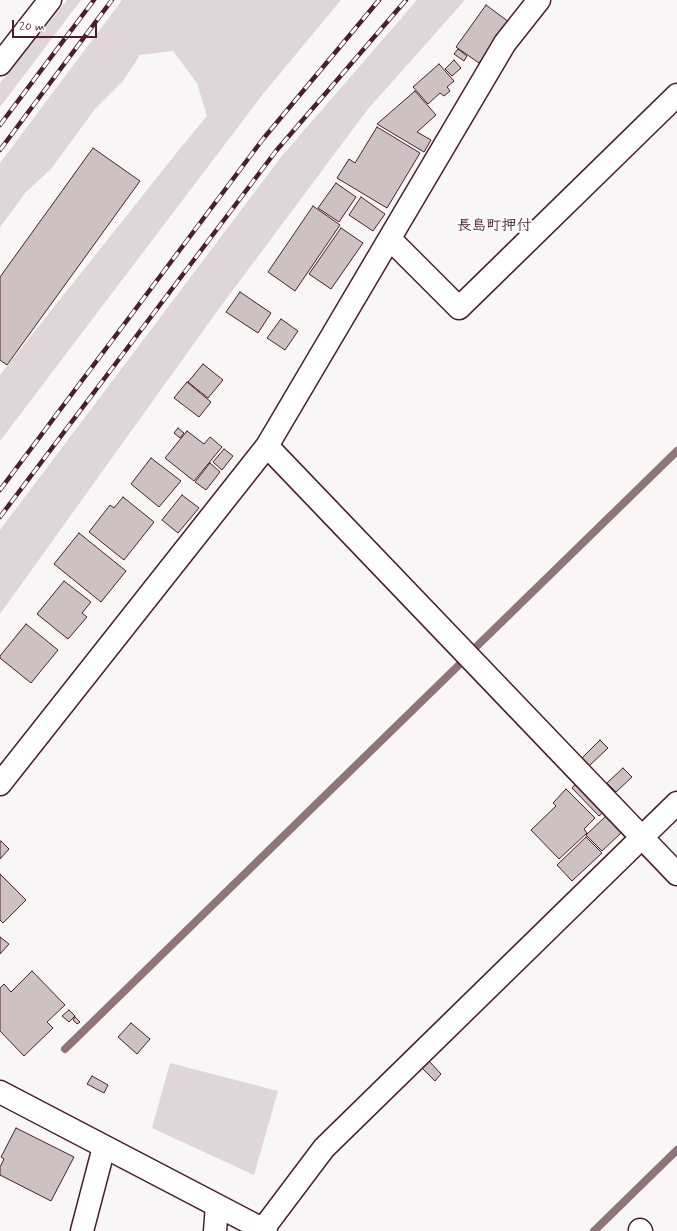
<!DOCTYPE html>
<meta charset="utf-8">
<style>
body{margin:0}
#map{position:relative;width:677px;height:1231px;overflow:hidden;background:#f8f6f7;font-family:Mynerve,sans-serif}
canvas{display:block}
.scale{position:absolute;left:12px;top:20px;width:85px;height:18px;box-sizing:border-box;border:2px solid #4a1f2b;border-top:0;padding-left:5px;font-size:12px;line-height:14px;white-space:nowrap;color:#4a1f2b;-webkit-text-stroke:3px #fff;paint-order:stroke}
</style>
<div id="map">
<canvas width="677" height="1231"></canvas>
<div class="scale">20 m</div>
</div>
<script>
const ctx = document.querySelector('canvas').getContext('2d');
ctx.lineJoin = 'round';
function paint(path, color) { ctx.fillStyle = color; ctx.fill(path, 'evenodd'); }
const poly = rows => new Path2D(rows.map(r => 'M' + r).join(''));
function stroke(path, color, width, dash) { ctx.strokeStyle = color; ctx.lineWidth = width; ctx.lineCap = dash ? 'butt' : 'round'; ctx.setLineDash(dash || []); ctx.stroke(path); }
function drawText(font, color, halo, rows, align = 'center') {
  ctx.font = font + ' Mynerve,"Klee One",sans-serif'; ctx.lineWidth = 4; ctx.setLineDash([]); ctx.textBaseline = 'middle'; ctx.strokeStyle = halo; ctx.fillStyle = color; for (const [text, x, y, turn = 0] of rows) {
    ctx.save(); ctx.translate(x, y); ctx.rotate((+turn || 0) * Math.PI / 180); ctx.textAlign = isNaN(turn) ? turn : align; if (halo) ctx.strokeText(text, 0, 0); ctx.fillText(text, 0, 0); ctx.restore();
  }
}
const green = poly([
 [67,0,81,0,0,107,0,83],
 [122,0,341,0,263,94,0,441,0,375,178,151,207,116,197,83,173,51,140,55,123,81,95,109,51,169,26,192,0,227,0,163],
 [417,0,465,0,368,109,218,310,0,614,0,530,281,157],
 [170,1063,278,1091,254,1175,152,1128]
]);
const stream = poly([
 [476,647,677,451],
 [65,1049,462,662],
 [594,1231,677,1150]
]);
const building = poly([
 [486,5,509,22,479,63,456,47,486,5],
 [458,49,467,56,464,61,454,54,458,49],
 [454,60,461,68,452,76,445,69,454,60],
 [439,64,454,81,447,87,450,91,444,96,440,93,428,104,413,87,439,64],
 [415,91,436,115,417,132,431,140,424,152,377,124,415,91],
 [377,127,420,153,387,208,337,178,349,159,355,163,377,127],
 [93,148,140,181,7,365,0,360,0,277,93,148],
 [336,183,356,197,339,222,318,208,336,183],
 [361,197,385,214,373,231,349,215,361,197],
 [313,206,340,225,295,291,268,272,313,206],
 [341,228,363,243,331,289,309,274,341,228],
 [240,292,271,313,258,333,226,312,240,292],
 [281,319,298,331,285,350,267,338,281,319],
 [203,364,223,380,208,398,188,382,203,364],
 [187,382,211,402,199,417,174,398,187,382],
 [178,428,184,433,180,438,174,433,178,428],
 [187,431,204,444,210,437,222,447,194,481,165,458,187,431],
 [224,449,233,456,222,470,213,462,224,449],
 [151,458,181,481,159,507,131,484,151,458],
 [210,463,220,472,206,490,195,482,210,463],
 [182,495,199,508,178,533,162,520,182,495],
 [123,497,154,522,124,560,89,532,110,505,114,508,123,497],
 [79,533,126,571,101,602,54,564,79,533],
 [64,581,91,602,82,613,87,617,68,639,37,614,64,581],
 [26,624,58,650,31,683,0,658,0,656,26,624],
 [600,740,608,748,589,766,582,758,600,740],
 [623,768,632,777,616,792,607,783,623,768],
 [578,781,606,810,599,816,572,788,578,781],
 [566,789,595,818,584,829,587,833,559,859,531,830,556,806,553,803,566,789],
 [607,815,623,831,602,851,586,835,607,815],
 [586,837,602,853,572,881,557,865,586,837],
 [1,841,9,849,0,859,0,843,1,841],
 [0,874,26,900,3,923,0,920,0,874],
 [0,937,9,944,0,954,0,937],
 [32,971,65,1005,47,1022,53,1028,24,1056,0,1031,0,988,4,984,11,992,32,971],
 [69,1010,75,1016,69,1022,62,1016,69,1010],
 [75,1017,80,1022,77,1024,73,1020,75,1017],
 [131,1023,150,1039,137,1054,118,1037,131,1023],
 [429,1061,441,1074,435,1081,422,1068,429,1061],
 [92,1076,108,1085,104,1093,87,1084,92,1076],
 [16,1128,74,1157,51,1201,0,1175,0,1167,4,1159,1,1157,16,1128]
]);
const minor = poly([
 [0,64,50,0],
 [390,239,459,308,677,95],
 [267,446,677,874],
 [0,784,267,446,505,43,539,0],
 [0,1092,266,1231],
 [263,1229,324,1148,677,803],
 [640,1230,641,1231],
 [82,1231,104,1147],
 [215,1231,217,1206]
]);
const rail = poly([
 [0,125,94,0],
 [0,150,112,0],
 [0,490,263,139,379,0],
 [0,517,276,151,406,0]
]);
const quarterNames = [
 ["長島町押付",494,227]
];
paint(green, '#ded6d9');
stroke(stream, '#8f747b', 8);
paint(building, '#cdc1c4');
stroke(building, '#4a1f2b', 1);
stroke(minor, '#4a1f2b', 25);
stroke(minor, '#fff', 22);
stroke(rail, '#4a1f2b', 4.5);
stroke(rail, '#fff', 3, [9]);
drawText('bold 15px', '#4a1f2b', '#fff', quarterNames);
</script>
